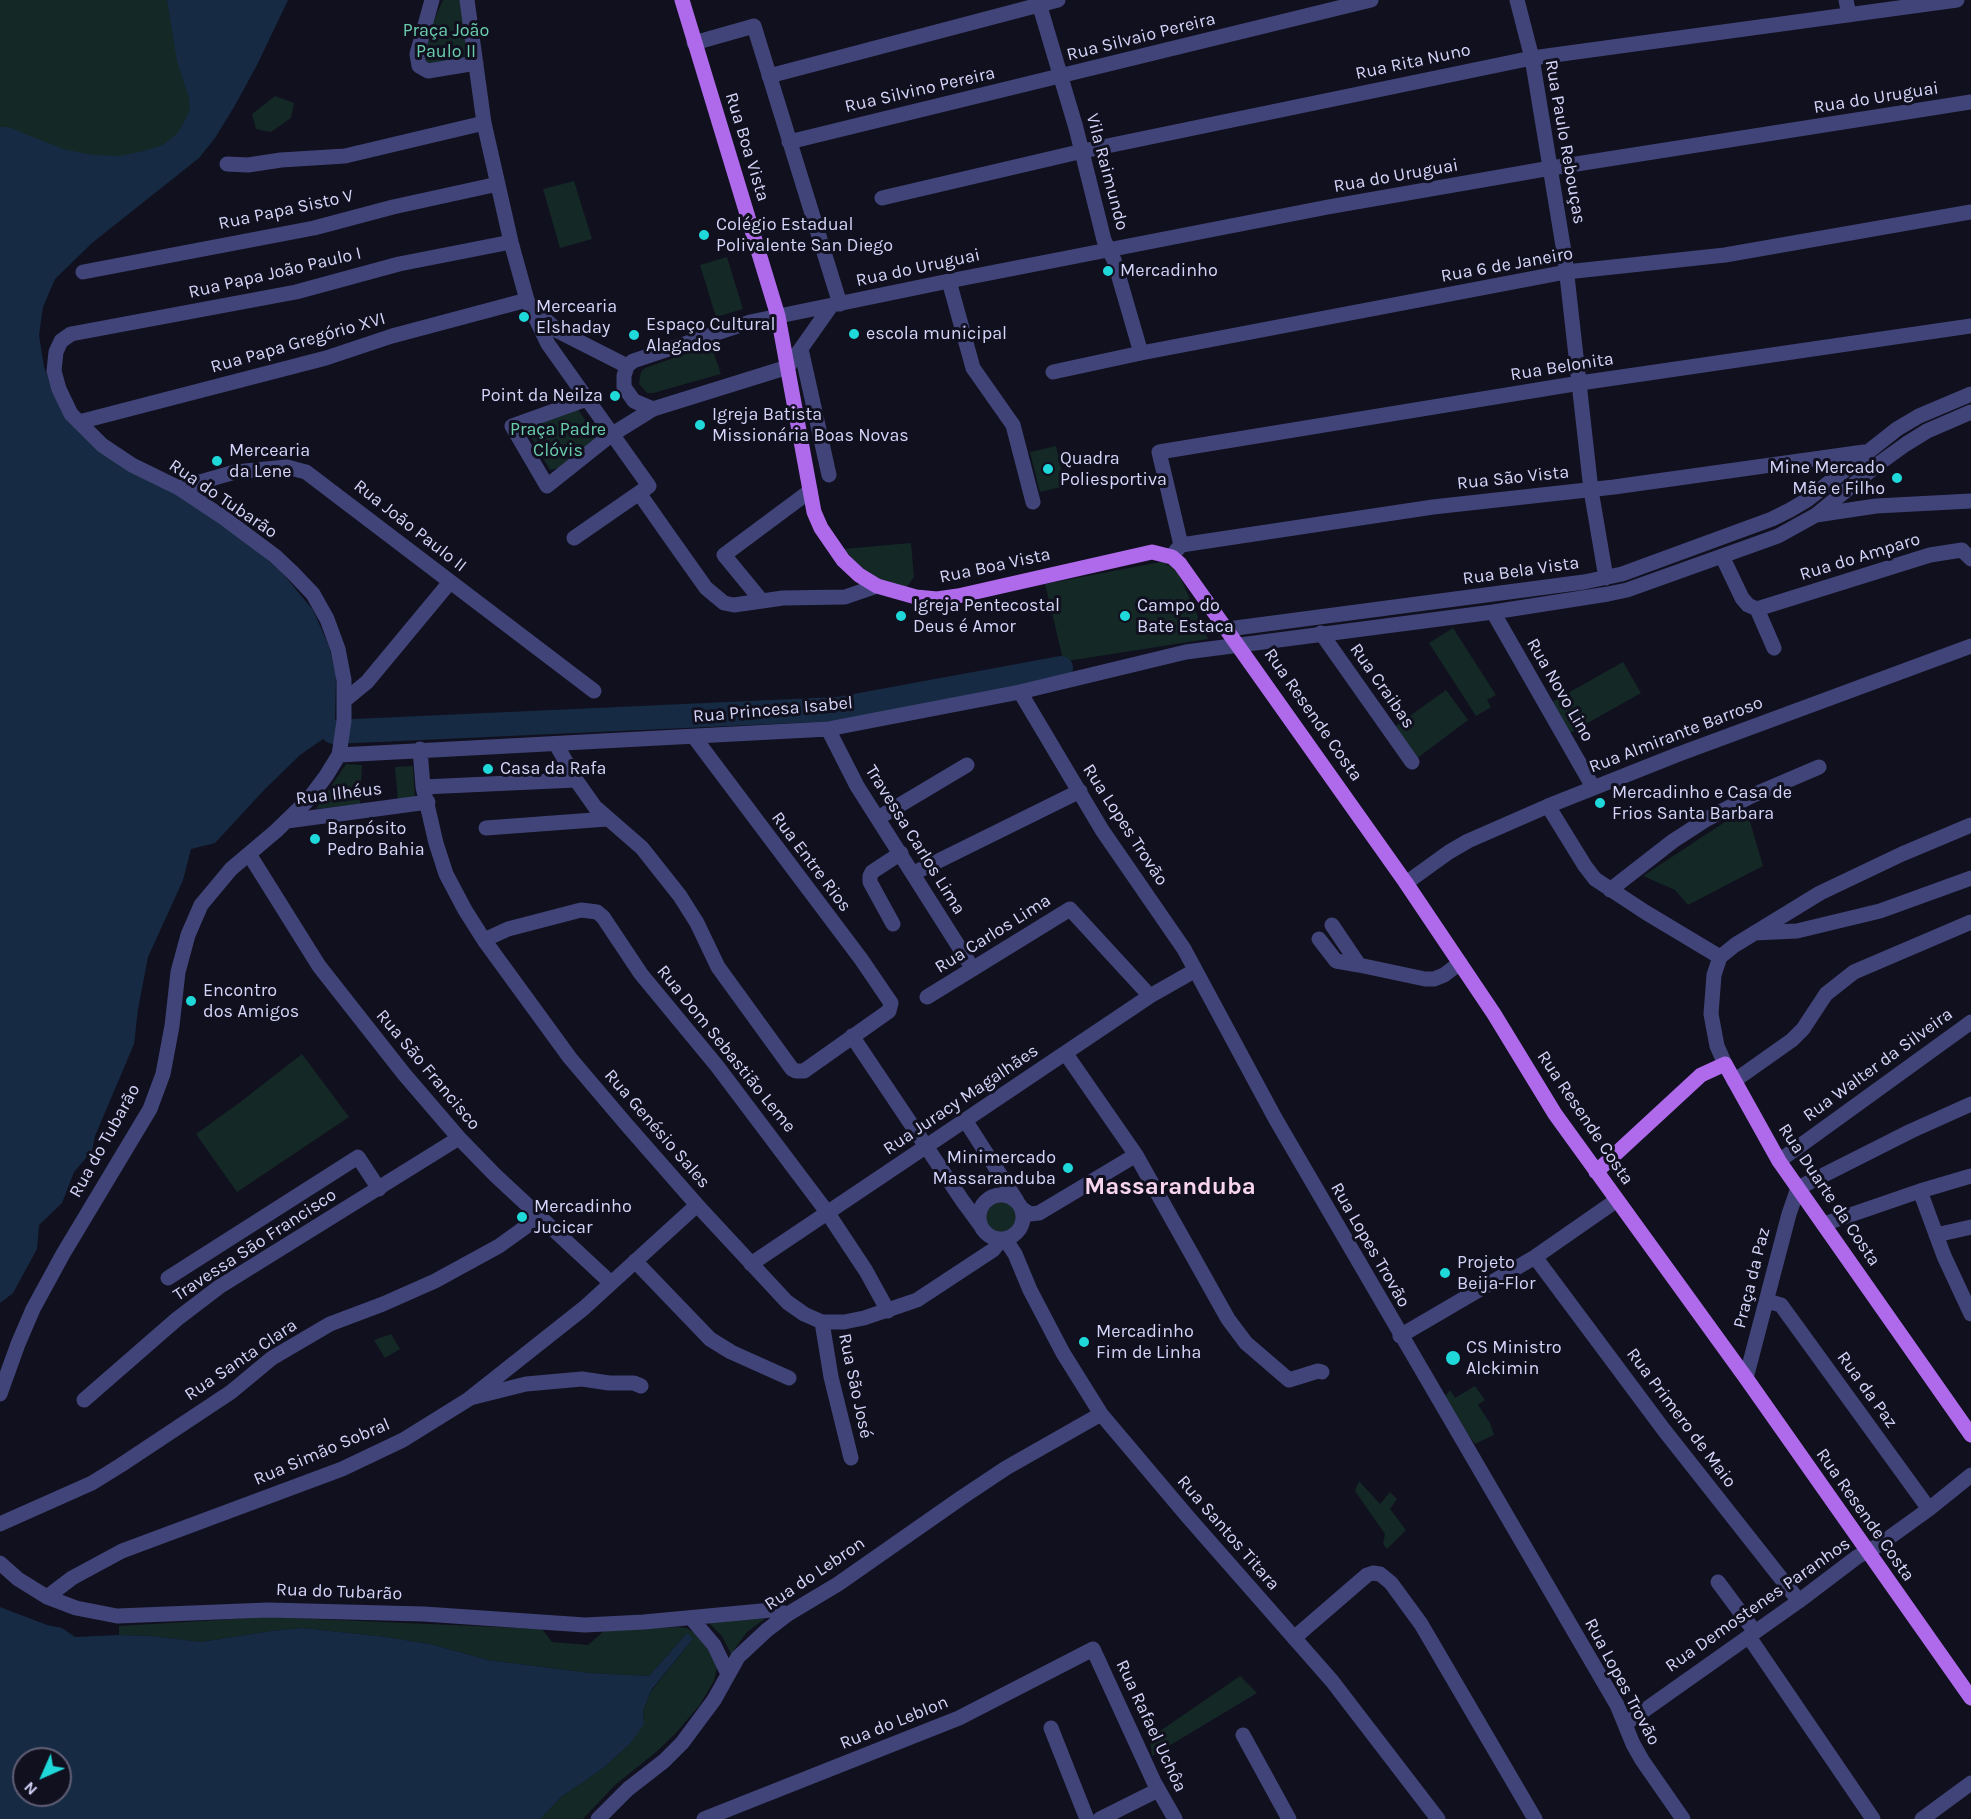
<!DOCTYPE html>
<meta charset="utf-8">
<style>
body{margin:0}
#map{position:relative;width:1971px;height:1819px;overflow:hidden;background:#11101f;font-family:Karla,sans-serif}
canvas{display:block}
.north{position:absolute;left:12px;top:1747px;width:60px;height:60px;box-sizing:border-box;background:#11101f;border:2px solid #5f5e76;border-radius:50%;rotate:225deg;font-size:16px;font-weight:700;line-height:24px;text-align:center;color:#d5d4f9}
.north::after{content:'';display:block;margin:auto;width:21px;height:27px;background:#1fd8da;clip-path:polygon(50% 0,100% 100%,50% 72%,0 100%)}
</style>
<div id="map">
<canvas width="1971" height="1819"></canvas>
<div class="north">N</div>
</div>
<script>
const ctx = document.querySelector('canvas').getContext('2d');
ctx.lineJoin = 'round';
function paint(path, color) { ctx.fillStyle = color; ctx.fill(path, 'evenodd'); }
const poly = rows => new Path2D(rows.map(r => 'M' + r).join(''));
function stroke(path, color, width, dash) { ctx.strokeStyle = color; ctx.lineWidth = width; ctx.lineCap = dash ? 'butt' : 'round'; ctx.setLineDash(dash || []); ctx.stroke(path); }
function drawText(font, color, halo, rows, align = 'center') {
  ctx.font = font + ' Karla,sans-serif'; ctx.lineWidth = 6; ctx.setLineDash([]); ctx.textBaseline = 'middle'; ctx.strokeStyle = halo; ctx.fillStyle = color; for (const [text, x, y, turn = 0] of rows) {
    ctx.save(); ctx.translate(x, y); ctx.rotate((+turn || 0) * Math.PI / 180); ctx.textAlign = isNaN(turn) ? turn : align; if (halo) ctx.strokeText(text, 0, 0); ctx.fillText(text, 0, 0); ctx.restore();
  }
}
const green = poly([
 [0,0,264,0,187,164,0,147],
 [443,0,461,0,470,57,435,64,425,62,421,50],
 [275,96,294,103,291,118,271,132,256,129,252,114],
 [574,181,592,239,560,248,543,189],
 [727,257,743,309,716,317,700,265],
 [711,345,721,374,653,393,647,393,639,384,641,372,645,368],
 [577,408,598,439,559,468,550,470,530,435,530,430,535,426],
 [1056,446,1065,486,1040,492,1030,452],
 [911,543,914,577,906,588,899,589,868,574,843,549],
 [1166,561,1167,565,1176,568,1208,639,1067,661,1066,658,1063,659,1045,584],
 [1453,628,1496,695,1487,700,1491,707,1476,716,1429,643],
 [1623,662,1641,693,1570,733,1552,702],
 [1446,690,1468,720,1412,762,1389,731],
 [346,764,362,765,360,804,316,809],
 [413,766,415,800,398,801,395,767],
 [1746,808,1763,866,1688,905,1675,890,1643,876],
 [302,1054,349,1117,237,1192,196,1134,239,1103],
 '986 1217a15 15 0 1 1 30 0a15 15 0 1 1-30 0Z',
 [391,1334,400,1349,385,1358,374,1340],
 [1475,1386,1485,1400,1478,1405,1490,1423,1494,1435,1475,1444,1442,1400,1450,1390,1455,1398],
 [1359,1481,1380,1504,1390,1492,1397,1499,1390,1509,1406,1530,1387,1549,1383,1544,1385,1534,1355,1491],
 [268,1617,542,1629,552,1642,588,1645,605,1630,680,1627,687,1628,698,1635,707,1648,717,1667,714,1681,699,1706,675,1734,655,1753,615,1785,583,1819,540,1819,561,1797,602,1769,630,1744,644,1719,643,1710,652,1690,693,1639,686,1634,649,1676,589,1673,488,1660,430,1644,386,1637,303,1628,271,1631,201,1642,152,1636,119,1635,119,1626],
 [766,1618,747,1632,731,1654,722,1636,708,1622],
 [1240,1676,1257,1693,1152,1756,1150,1738]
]);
const water = poly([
 [167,0,288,0,257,65,234,107,215,138,199,158,92,243,55,279,43,307,39,335,44,367,55,397,68,418,257,550,284,575,313,610,329,646,336,676,335,721,333,732,300,755,264,790,215,843,191,849,183,880,148,957,138,1009,134,1044,95,1136,92,1151,74,1172,62,1203,39,1225,37,1249,13,1293,0,1303,0,127,8,127,63,149,93,155,119,156,144,151,163,145,178,133,190,111,189,98,177,61],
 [0,1607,47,1625,62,1628,75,1637,119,1635,152,1636,201,1642,271,1631,303,1628,386,1637,430,1644,488,1660,589,1673,649,1676,687,1633,693,1639,652,1689,643,1710,644,1724,630,1744,602,1769,561,1797,540,1819,0,1819],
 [24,1759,60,1759,60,1795,24,1795]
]);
const river = poly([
 [333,732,838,709,1061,668]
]);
const minor = poly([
 [432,0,417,54,419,66,428,71,476,63],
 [467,0,484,123,511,242,527,300,548,344,649,486,639,493,667,533,706,588,724,603,734,605,783,598,845,597,877,586],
 [1038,0,1076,128,1104,240,1114,260,1141,353],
 [1517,0,1532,58,1565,258,1591,490,1606,578],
 [1846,0,1849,15],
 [694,43,754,26,840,304],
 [769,76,1058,0],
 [789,142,1371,0],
 [227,164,248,165,281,160,345,156,484,123],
 [882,198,1083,151,1532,58,1957,0],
 [83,272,314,228,393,207,498,184],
 [949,281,973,368,1013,425,1033,502],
 [533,309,558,331,627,366],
 [801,349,829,475],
 [1053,372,1141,353,1566,272,1725,255,1971,212],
 [587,399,512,426,547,486,611,435,653,409,788,367,831,306],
 [653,409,634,401,624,387,624,376,627,366,633,361,750,322,949,281,1328,207,1551,168,1971,102],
 [79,422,326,358,392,336,527,300],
 [179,488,235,472,287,467,306,472,594,691],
 [1816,515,1876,506,1971,501],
 [574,538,639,493],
 [1181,545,1159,452,1580,383,1971,326],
 [1175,552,1181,545,1433,507,1614,487,1864,452],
 [1722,556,1742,598,1748,605,1757,609,1774,648],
 [761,600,724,555,810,491],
 [1757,609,1930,555,1962,550,1971,559],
 [1493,612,1593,787],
 [1228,629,1584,582,1622,574,1772,519,1790,510,1807,500,1897,429,1919,416,1971,394],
 [1321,633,1412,762],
 [1020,692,1102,830,1184,949,1275,1118,1617,1705,1633,1744,1642,1760,1683,1819],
 [345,700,367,682,450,582],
 [828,729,857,786,973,969],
 [556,744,576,780,595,807,642,848,680,896,697,923,718,967,792,1069,796,1071,804,1071,889,1011,891,1003,861,959,694,737],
 [420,749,423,787,436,843,446,874,465,910,484,940,570,1058,626,1124,697,1205,787,1302,804,1314,822,1322,844,1322,864,1318,917,1300,993,1250,1002,1239],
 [339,755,828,729,1020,692,1186,652,1493,612,1608,594,1627,590,1778,536,1816,515,1881,462,1906,444,1927,431,1971,412],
 [423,787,576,780],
 [1548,806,1585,866,1595,879,1645,912,1720,957],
 [878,818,967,765],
 [287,821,428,802],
 [486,828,607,819],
 [249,854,319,966,404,1074,459,1138,495,1175,611,1283],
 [914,873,1080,791],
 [1406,883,1449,852,1468,841,1548,806,1679,754,1971,646],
 [1610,890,1673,841,1707,819,1751,796,1819,767],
 [893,924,870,882,870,876,872,872,901,853],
 [1332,925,1359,965,1425,979,1434,979,1444,975,1460,963],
 [1754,933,1797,931,1880,911,1971,878],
 [1319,939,1336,961,1359,965],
 [484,940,508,929,581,910,597,912,603,917,641,974,717,1066,827,1212,866,1271,888,1311],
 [1720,957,1735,945,1820,893,1902,854,1971,825],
 [1720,957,1714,975,1711,1014,1717,1046,1725,1064],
 [927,997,1070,909,1150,996],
 [852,1036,962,1200,981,1226],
 [1066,1054,1136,1155,1228,1319,1246,1343,1289,1380,1318,1371,1322,1372],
 [1734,1081,1792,1040,1803,1029,1826,994,1854,972,1971,922],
 [965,1120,1017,1201],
 [1779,1161,1971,1022],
 [1920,1191,1944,1256,1971,1314],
 '979 1217a22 22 0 1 1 44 0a22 22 0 1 1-44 0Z',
 [1021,1208,1030,1214,1039,1213,1136,1155],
 [1824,1224,1920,1191,1971,1176],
 [1936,1235,1971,1227],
 [1005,1239,1015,1254,1030,1290,1063,1353,1101,1414,1188,1517,1332,1681,1438,1819],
 [1535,1257,1664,1430,1799,1601],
 [635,1261,710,1339,731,1352,789,1378],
 [751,1264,1150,996,1194,971],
 [168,1278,358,1157,379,1189],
 [1767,1301,1781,1305,1929,1509],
 [822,1322,831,1377,851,1458],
 [1400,1336,1535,1257,1617,1200],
 [1746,1378,1789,1214,1798,1188,1911,1131,1971,1104],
 [0,1394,18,1344,33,1309,63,1254,150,1109,163,1074,172,1026,178,972,188,935,201,905,231,869,276,831,308,800,326,776,339,755,344,721,344,680,338,649,327,619,313,594,293,573,275,556,224,518,179,488,132,465,102,445,71,414,59,389,54,371,56,352,61,341,71,334,296,292,399,264,511,242],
 [474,1397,526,1384,582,1379,609,1383,634,1383,641,1386],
 [84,1400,177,1319,219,1287,459,1138],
 [0,1524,92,1483,121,1465,231,1392,272,1358,330,1324,383,1304,435,1281,499,1246,538,1218],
 [0,1563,18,1579,47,1597,76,1608,117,1616,268,1610,424,1614,585,1625,644,1622,772,1610,788,1614],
 [1718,1582,1755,1632],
 [47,1597,72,1578,122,1551,342,1469,403,1440,469,1399,584,1308,697,1205],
 [691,1618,714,1645,728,1674],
 [1749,1637,1873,1819],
 [1294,1638,1367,1575,1373,1573,1380,1574,1391,1583,1421,1624,1535,1819],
 [1625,1724,1799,1601,1857,1557,1879,1545,1929,1509,1971,1475],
 [1051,1728,1087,1819],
 [1243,1735,1289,1819],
 [598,1819,628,1789,664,1761,682,1743,714,1700,738,1657,767,1630,788,1614,838,1584,961,1498,1006,1468,1101,1414],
 [704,1819,959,1718,1093,1649,1154,1782,1175,1819],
 [1100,1819,1158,1790],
 [1922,1819,1971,1783]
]);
const major = poly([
 [682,0,778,316,814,512,821,528,843,560,859,575,877,586,916,597,937,599,958,596,1152,552,1172,557,1180,564,1406,883,1494,1014,1555,1114,1746,1378,1971,1698],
 [1596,1172,1701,1075,1725,1064,1779,1161,1971,1435]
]);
const markers = [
 [704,235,6,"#1fd8da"],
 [1108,271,6,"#1fd8da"],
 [524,317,6,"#1fd8da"],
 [854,334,6,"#1fd8da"],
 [634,335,6,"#1fd8da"],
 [615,396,6,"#1fd8da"],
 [700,425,6,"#1fd8da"],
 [217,461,6,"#1fd8da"],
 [1048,469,6,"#1fd8da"],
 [1897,478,6,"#1fd8da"],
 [901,616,6,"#1fd8da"],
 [1125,616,6,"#1fd8da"],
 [488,769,6,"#1fd8da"],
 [1600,803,6,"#1fd8da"],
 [315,839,6,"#1fd8da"],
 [191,1001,6,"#1fd8da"],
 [1068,1168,6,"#1fd8da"],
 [522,1217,6,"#1fd8da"],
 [1445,1273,6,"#1fd8da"],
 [1084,1342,6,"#1fd8da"],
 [1453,1358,8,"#1fd8da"]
];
const parkNames = [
 ["Praça João",446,31],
 ["Paulo II",446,52],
 ["Praça Padre",558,430],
 ["Clóvis",558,451]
];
const streetNames = [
 ["Rua Silvaio Pereira",1141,37,-14],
 ["Rua Rita Nuno",1413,62,-12],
 ["Rua Silvino Pereira",920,90,-13],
 ["Rua do Uruguai",1876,98,-9],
 ["Rua Paulo Rebouças",1565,142,80],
 ["Rua Boa Vista",747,147,73],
 ["Vila Raimundo",1107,172,75],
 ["Rua do Uruguai",1396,176,-10],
 ["Rua Papa Sisto V",286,210,-12],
 ["Rua 6 de Janeiro",1507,265,-10],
 ["Rua do Uruguai",918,268,-12],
 ["Rua Papa João Paulo I",275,273,-13],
 ["Rua Papa Gregório XVI",298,343,-16],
 ["Rua Belonita",1562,367,-9],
 ["Rua São Vista",1513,478,-6],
 ["Rua do Tubarão",223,499,34],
 ["Rua João Paulo II",410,526,38],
 ["Rua do Amparo",1860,557,-17],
 ["Rua Boa Vista",995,566,-12],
 ["Rua Bela Vista",1521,571,-8],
 ["Rua Craibas",1382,686,55],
 ["Rua Novo Lino",1560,690,60],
 ["Rua Princesa Isabel",773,710,-5],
 ["Rua Resende Costa",1313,715,55],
 ["Rua Almirante Barroso",1676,735,-21],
 ["Rua Ilhéus",339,794,-7],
 ["Rua Lopes Trovão",1125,825,57],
 ["Travessa Carlos Lima",915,840,58],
 ["Rua Entre Rios",811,862,53],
 ["Rua Carlos Lima",993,934,-32],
 ["Rua Dom Sebastião Leme",726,1049,51],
 ["Rua Walter da Silveira",1878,1065,-36],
 ["Rua São Francisco",428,1070,50],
 ["Rua Juracy Magalhães",961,1100,-34],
 ["Rua Resende Costa",1585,1118,56],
 ["Rua Genésio Sales",657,1129,49],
 ["Rua do Tubarão",105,1141,-61],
 ["Rua Duarte da Costa",1829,1195,56],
 ["Travessa Sāo Francisco",255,1245,-33],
 ["Rua Lopes Trovão",1370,1245,60],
 ["Praça da Paz",1752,1278,-76],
 ["Rua Santa Clara",241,1360,-34],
 ["Rua São José",855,1386,78],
 ["Rua da Paz",1867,1390,54],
 ["Rua Primero de Maio",1681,1418,53],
 ["Rua Simão Sobral",322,1452,-23],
 ["Rua Resende Costa",1865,1515,55],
 ["Rua Santos Titara",1228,1533,49],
 ["Rua do Lebron",815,1574,-34],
 ["Rua do Tubarão",339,1592,2],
 ["Rua Demostenes Paranhos",1758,1605,-35],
 ["Rua Lopes Trovão",1622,1682,62],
 ["Rua do Leblon",894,1723,-22],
 ["Rua Rafael Uchôa",1151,1726,65]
];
const poiNames = [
 ["Colégio Estadual",716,225],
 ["Polivalente San Diego",716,246],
 ["Mercadinho",1120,271],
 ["Mercearia",536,307],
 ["Elshaday",536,328],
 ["Espaço Cultural",646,325],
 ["Alagados",646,346],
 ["escola municipal",866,334],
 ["Point da Neilza",603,396,"right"],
 ["Igreja Batista",712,415],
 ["Missionária Boas Novas",712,436],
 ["Mercearia",229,451],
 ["da Lene",229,472],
 ["Quadra",1060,459],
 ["Poliesportiva",1060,480],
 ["Mine Mercado",1885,468,"right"],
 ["Mãe e Filho",1885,489,"right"],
 ["Igreja Pentecostal",913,606],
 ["Deus é Amor",913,627],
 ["Campo do",1137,606],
 ["Bate Estaca",1137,627],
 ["Casa da Rafa",500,769],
 ["Mercadinho e Casa de",1612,793],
 ["Frios Santa Barbara",1612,814],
 ["Barpósito",327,829],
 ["Pedro Bahia",327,850],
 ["Encontro",203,991],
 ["dos Amigos",203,1012],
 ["Minimercado",1056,1158,"right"],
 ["Massaranduba",1056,1179,"right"],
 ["Mercadinho",534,1207],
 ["Jucicar",534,1228],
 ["Projeto",1457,1263],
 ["Beija-Flor",1457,1284],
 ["Mercadinho",1096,1332],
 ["Fim de Linha",1096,1353],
 ["CS Ministro",1466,1348],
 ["Alckimin",1466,1369]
];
const districtNames = [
 ["Massaranduba",1170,1187]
];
paint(green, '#142826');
paint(water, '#162b43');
stroke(river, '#162b43', 24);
stroke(minor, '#414478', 15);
stroke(major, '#ae6aea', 15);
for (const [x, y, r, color] of markers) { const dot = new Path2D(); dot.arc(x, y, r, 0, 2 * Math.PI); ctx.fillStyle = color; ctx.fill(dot); stroke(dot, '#11101f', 2); }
drawText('18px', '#6aceac', '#11101f', parkNames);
drawText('18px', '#d5d4f9', '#11101f', streetNames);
drawText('18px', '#d5d4f9', '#11101f', poiNames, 'left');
drawText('bold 24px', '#f9d6ef', '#11101f', districtNames);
</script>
